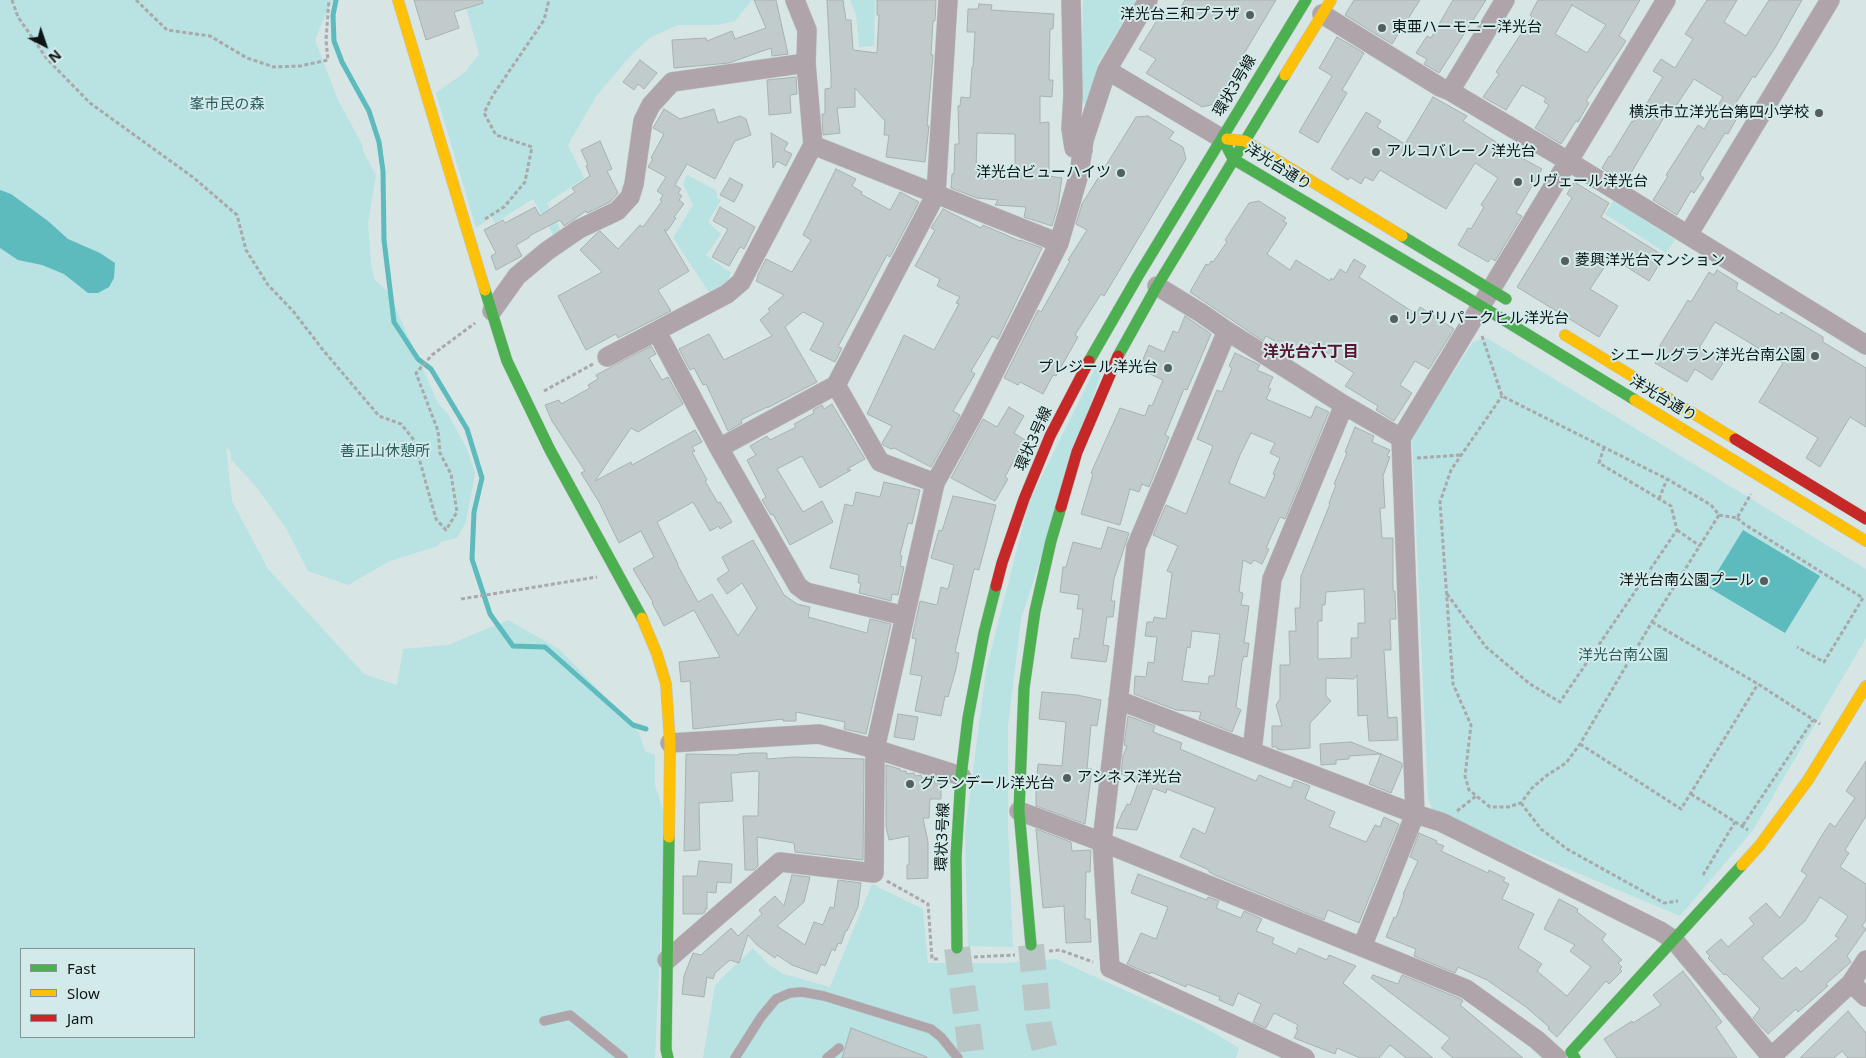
<!DOCTYPE html>
<meta charset="utf-8">
<style>
body{margin:0}
#map{position:relative;width:1866px;height:1058px;overflow:hidden;background:#d8e5e5;font-family:"Noto Sans",sans-serif}
canvas{display:block}
.legend{position:absolute;left:20px;top:948px;width:175px;height:90px;box-sizing:border-box;background:#d3eaea;border:1px solid #849595;margin:0;padding:6px 9px;list-style:none;font-size:15px;color:#0d1515}
.legend li{display:flex;align-items:center;gap:10px;height:25px}
.legend b{width:25px;border:1px solid #849595}
.north{position:absolute;left:20px;top:20px;width:50px;height:50px;-webkit-text-stroke:4px #d3eaea;paint-order:stroke;rotate:139deg;font-size:14px;font-weight:700;line-height:20px;text-align:center;color:#0d1515}
.north::after{content:'';display:block;margin:auto;width:18px;height:22px;background:#0d1515;clip-path:polygon(50% 0,100% 100%,50% 72%,0 100%)}
</style>
<div id="map">
<canvas width="1866" height="1058"></canvas>
<ul class="legend">
<li><b style="height:6px;background:#4caf50"></b>Fast</li>
<li><b style="height:6px;background:#ffc107"></b>Slow</li>
<li><b style="height:6px;background:#c62828"></b>Jam</li>
</ul>
<div class="north">N</div>
</div>
<script>
const ctx = document.querySelector('canvas').getContext('2d');
ctx.lineJoin = 'round';
function paint(path, color) { ctx.fillStyle = color; ctx.fill(path, 'evenodd'); }
const poly = rows => new Path2D(rows.map(r => 'M' + r).join(''));
function stroke(path, color, width, dash) { ctx.strokeStyle = color; ctx.lineWidth = width; ctx.lineCap = dash ? 'butt' : 'round'; ctx.setLineDash(dash || []); ctx.stroke(path); }
function drawText(font, color, halo, rows, align = 'center') {
  ctx.font = font + ' "Noto Sans","Noto Sans JP",sans-serif'; ctx.lineWidth = 4; ctx.setLineDash([]); ctx.textBaseline = 'middle'; ctx.strokeStyle = halo; ctx.fillStyle = color; for (const [text, x, y, turn = 0] of rows) {
    ctx.save(); ctx.translate(x, y); ctx.rotate((+turn || 0) * Math.PI / 180); ctx.textAlign = isNaN(turn) ? turn : align; if (halo) ctx.strokeText(text, 0, 0); ctx.fillText(text, 0, 0); ctx.restore();
  }
}
const green = poly([
 [0,0,332,0,315,40,338,100,362,144,363,151,376,175,368,223,371,264,375,280,389,293,438,403,448,414,467,449,475,473,466,522,457,538,440,542,438,546,390,561,348,585,308,571,286,528,257,488,231,459,231,453,226,446,232,501,268,569,364,674,397,685,403,649,448,645,508,620,559,649,620,712,639,733,645,751,655,755,655,785,666,819,655,1058,0,1058],
 [21,949,194,949,194,1037,21,1037],
 [464,0,752,0,735,21,717,25,678,25,651,37,633,53,597,95,568,145,584,178,547,203,563,235,556,240,533,199,495,223,492,217,476,228,436,93,465,72,479,54],
 [850,0,875,0,874,46,859,47,856,15],
 [1083,0,1137,0,1098,63,1089,104,1081,103],
 [687,175,716,190,717,198,721,200,708,222,721,234,706,255,731,273,728,280,723,285,709,292,673,238,693,205,683,184],
 [1614,200,1675,240,1666,253,1605,214],
 [1487,338,1866,569,1866,638,1753,830,1680,916,1434,813,1428,799,1412,436,1473,342],
 [1097,365,1103,367,1021,619,1008,726,1008,827,1013,947,968,946,965,833,986,670,1029,502],
 [872,884,923,909,928,963,1005,963,1056,959,1197,1023,1239,1048,1236,1058,703,1058,715,985,753,948,769,965,784,974,830,987]
]);
const water = poly([
 [0,190,11,194,48,221,68,239,100,253,115,263,114,278,109,287,98,293,88,293,64,274,42,265,18,260,0,248],
 [1743,530,1820,576,1785,633,1708,587]
]);
const stream = poly([
 [336,0,333,15,334,41,342,62,369,111,379,142,383,171,384,240,394,322,418,359,431,369,467,429,482,478,474,512,472,559,490,614,513,646,545,647,633,725,646,729]
]);
const building = poly([
 [414,0,482,0,483,3,454,12,459,28,426,40,414,0],
 [754,0,776,0,788,54,772,56,771,48,729,63,674,68,672,40,706,38,707,41,732,31,735,39,766,28,754,0],
 [827,0,843,0,846,20,851,20,853,50,877,53,879,15,877,15,877,0,936,0,935,21,933,21,931,55,933,55,927,126,929,126,925,162,886,157,889,135,884,135,885,121,855,88,855,107,837,108,840,133,823,135,822,114,825,114,825,89,831,88,831,75,827,0],
 [1185,0,1276,0,1242,57,1244,58,1219,103,1202,107,1146,73,1156,59,1139,49,1163,11,1174,18,1185,0],
 [1354,0,1420,0,1392,44,1345,15,1354,0],
 [1453,0,1486,0,1439,73,1424,64,1427,59,1416,53,1427,36,1431,38,1453,0],
 [1538,0,1640,0,1619,36,1626,41,1586,101,1589,103,1578,122,1576,121,1561,144,1535,128,1549,105,1544,102,1546,98,1522,85,1506,110,1483,97,1499,74,1496,72,1532,17,1530,15,1538,0],
 [1572,5,1606,25,1587,53,1555,34,1572,5],
 [1707,0,1737,0,1724,22,1746,36,1769,0,1802,0,1775,48,1755,78,1753,76,1731,111,1738,116,1728,134,1725,133,1701,172,1700,175,1704,178,1694,193,1691,191,1677,215,1653,200,1668,176,1666,175,1698,125,1704,129,1723,97,1694,79,1676,106,1672,104,1625,183,1602,168,1609,156,1610,157,1632,121,1633,122,1641,110,1642,111,1663,77,1653,71,1661,59,1675,68,1693,39,1685,34,1707,0],
 [979,4,992,5,991,10,1054,14,1053,29,1050,29,1049,80,1053,80,1052,97,1040,96,1040,123,1049,122,1049,176,1062,178,1058,206,1052,226,1024,217,1026,207,995,205,998,200,977,198,951,188,952,174,954,174,955,144,959,144,958,106,960,106,961,97,970,98,972,67,973,67,975,32,967,32,968,9,978,9,979,4],
 [977,133,1015,134,1015,175,976,172,977,133],
 [1337,37,1364,53,1342,90,1347,93,1318,143,1299,132,1332,76,1319,68,1337,37],
 [640,60,657,73,644,89,638,84,634,90,623,82,640,60],
 [796,77,797,94,790,95,791,113,769,115,767,80,796,77],
 [1433,97,1467,116,1463,121,1518,156,1542,169,1516,213,1522,216,1495,261,1491,258,1488,262,1458,245,1468,228,1471,229,1484,207,1481,205,1498,178,1475,163,1446,209,1380,170,1373,181,1365,177,1361,184,1350,177,1348,180,1331,169,1366,112,1381,121,1377,127,1405,144,1433,97],
 [664,109,680,119,714,109,718,123,740,116,746,119,751,135,735,141,715,179,687,164,675,185,681,189,678,193,682,196,679,200,684,204,674,217,676,218,667,231,664,229,689,271,658,290,671,311,618,338,616,334,586,350,558,296,602,272,580,250,596,234,600,231,618,249,640,225,643,227,662,201,660,200,663,195,657,191,666,177,648,167,653,159,651,158,664,134,653,128,664,109],
 [1148,116,1174,132,1169,139,1183,147,1186,159,1104,296,1101,294,1075,335,1078,337,1056,376,1053,375,1043,394,1020,382,1018,385,1004,378,1038,310,1041,312,1070,261,1068,260,1087,230,1076,224,1082,204,1136,117,1148,116],
 [771,133,788,143,784,150,792,154,786,166,777,161,773,168,771,133],
 [600,141,612,169,607,171,618,193,610,202,587,213,586,211,564,226,560,220,529,236,530,237,516,245,522,256,496,270,491,256,496,253,484,230,503,220,505,223,535,207,540,216,575,192,572,188,590,176,586,166,588,165,581,150,600,141],
 [836,169,856,179,852,186,862,192,861,194,890,210,900,192,919,202,890,257,887,255,838,347,842,348,835,362,810,350,824,323,803,312,785,327,817,382,767,408,767,407,741,420,742,423,728,431,706,384,703,385,694,368,690,370,679,349,709,334,724,360,772,336,760,320,770,311,768,309,784,295,756,281,758,277,757,277,766,259,792,272,795,267,811,240,803,235,836,169],
 [730,178,743,185,734,202,720,195,730,178],
 [1574,182,1609,203,1601,217,1664,256,1649,281,1611,257,1590,289,1618,306,1599,337,1517,287,1572,198,1567,194,1574,182],
 [1259,201,1286,218,1283,221,1287,223,1267,254,1290,270,1296,260,1330,281,1331,278,1333,280,1340,269,1346,273,1354,259,1366,266,1359,277,1416,314,1420,307,1454,329,1429,369,1415,361,1400,385,1412,393,1394,421,1376,410,1378,406,1345,386,1354,373,1335,361,1336,359,1311,342,1302,357,1266,336,1263,341,1190,292,1206,264,1209,265,1211,261,1213,262,1227,242,1225,240,1249,203,1259,201],
 [720,207,755,227,744,249,740,247,729,266,712,257,728,229,713,221,720,207],
 [943,209,981,228,983,225,1020,241,1020,240,1042,248,998,339,992,336,971,371,975,374,953,411,960,415,931,467,894,448,891,449,883,445,882,443,892,426,867,414,904,335,934,350,959,304,956,303,960,297,937,286,940,279,915,266,935,230,931,228,943,209],
 [1717,270,1738,283,1736,289,1779,315,1781,312,1823,337,1823,342,1866,368,1866,427,1850,417,1820,467,1806,458,1818,438,1759,402,1783,363,1715,322,1699,348,1723,363,1712,380,1695,369,1687,382,1655,363,1657,361,1655,360,1662,349,1659,347,1688,300,1691,302,1709,272,1714,275,1717,270],
 [1185,316,1211,334,1187,390,1184,389,1165,435,1169,437,1149,487,1142,484,1139,492,1130,489,1120,525,1081,514,1093,474,1091,473,1120,408,1145,416,1149,405,1152,406,1163,380,1139,369,1149,345,1164,352,1173,331,1178,333,1185,316],
 [651,346,656,354,649,358,662,380,668,377,683,404,638,432,631,428,595,481,631,462,632,465,695,430,702,442,692,447,695,451,692,452,707,480,705,481,718,503,720,502,732,522,720,529,719,526,710,531,693,502,657,522,678,564,677,564,698,602,712,594,738,636,757,608,742,583,727,594,717,579,729,571,722,557,753,540,784,595,797,604,810,607,808,617,867,633,870,619,891,624,866,734,844,729,845,722,796,712,796,721,783,721,783,719,693,729,690,681,681,682,679,662,720,657,694,610,664,626,652,603,653,602,633,569,654,557,641,531,619,543,599,502,581,473,585,471,552,421,545,405,559,400,561,404,590,388,588,385,598,379,596,375,651,346],
 [1235,353,1260,365,1257,370,1273,377,1268,388,1271,389,1266,399,1311,418,1316,406,1329,412,1285,519,1280,517,1266,548,1269,549,1262,564,1254,560,1251,564,1243,560,1239,592,1243,593,1241,605,1249,606,1244,643,1249,643,1247,657,1244,656,1242,662,1236,707,1241,710,1232,732,1199,719,1201,712,1176,710,1134,694,1135,676,1146,677,1148,662,1154,663,1157,637,1145,636,1147,622,1153,622,1154,617,1166,619,1172,573,1167,571,1178,546,1153,535,1166,505,1186,514,1213,446,1197,439,1217,390,1222,392,1232,368,1229,366,1235,353],
 [1251,433,1275,443,1270,453,1280,458,1273,474,1275,475,1265,498,1229,483,1240,455,1251,433],
 [1192,631,1220,634,1214,676,1209,676,1208,684,1182,681,1187,647,1190,648,1192,631],
 [832,404,865,459,847,469,851,470,820,488,802,456,777,469,803,512,822,501,833,522,790,545,773,514,771,515,762,500,766,497,747,460,756,455,750,446,767,436,770,440,796,427,794,424,814,413,813,410,822,405,824,409,832,404],
 [1009,407,1024,416,1014,433,1025,440,1005,477,1008,479,995,501,951,478,983,419,997,427,1009,407],
 [1355,427,1374,436,1372,442,1390,450,1387,456,1390,457,1383,476,1385,508,1380,508,1382,538,1393,538,1393,591,1395,591,1396,619,1390,619,1391,650,1384,650,1388,718,1397,717,1398,740,1369,741,1367,715,1358,716,1357,675,1354,679,1326,678,1326,696,1331,701,1310,723,1310,748,1281,750,1277,749,1277,747,1272,747,1272,726,1282,726,1276,705,1280,699,1280,665,1290,665,1289,631,1296,631,1295,608,1300,608,1301,576,1330,504,1329,503,1336,485,1334,484,1347,453,1345,452,1355,427],
 [1364,589,1365,623,1358,623,1358,638,1351,638,1351,658,1318,659,1318,621,1322,621,1322,605,1325,605,1326,592,1364,589],
 [884,482,920,490,912,524,908,523,900,555,902,556,900,566,904,567,898,595,892,594,891,601,859,593,861,583,858,583,859,575,830,568,845,504,853,506,856,492,880,497,884,482],
 [953,496,996,505,979,570,974,569,955,652,959,653,956,669,948,697,945,696,941,716,915,711,922,676,910,674,916,639,912,638,920,601,937,605,941,587,948,589,954,565,931,558,939,530,942,531,953,496],
 [1108,527,1129,533,1114,579,1111,601,1115,601,1113,617,1107,617,1103,645,1109,646,1106,662,1071,658,1074,638,1079,639,1083,609,1077,609,1079,595,1060,592,1063,567,1066,567,1073,542,1101,549,1108,527],
 [1042,692,1077,695,1101,700,1097,726,1091,725,1087,769,1092,769,1085,824,1036,806,1036,786,1038,764,1062,766,1066,722,1039,719,1042,692],
 [898,714,918,717,914,740,894,737,898,714],
 [1128,716,1155,726,1153,732,1182,743,1180,749,1256,781,1259,775,1291,788,1294,780,1310,786,1305,799,1335,812,1329,827,1366,842,1375,825,1380,827,1384,817,1399,824,1359,923,1328,910,1324,920,1217,876,1209,872,1209,870,1180,857,1193,828,1205,834,1215,808,1167,789,1166,793,1153,788,1137,830,1116,828,1123,811,1124,811,1127,804,1130,805,1139,781,1121,774,1123,756,1127,746,1124,745,1128,716],
 [1351,742,1381,754,1349,756,1349,759,1336,760,1336,764,1321,765,1320,744,1351,742],
 [752,753,767,753,767,759,794,757,864,759,863,860,795,852,794,843,757,837,758,866,754,870,745,870,743,816,758,816,759,773,758,771,731,773,733,801,699,803,700,850,684,851,686,754,738,755,738,754,752,753],
 [1381,754,1402,763,1402,767,1391,793,1369,784,1381,754],
 [1866,761,1866,816,1845,850,1849,853,1840,867,1866,884,1866,920,1862,926,1866,929,1847,956,1851,962,1826,984,1828,986,1798,1012,1796,1009,1768,1034,1753,1018,1760,1009,1726,974,1724,975,1708,958,1710,956,1706,952,1721,939,1728,947,1754,924,1749,918,1766,903,1780,918,1807,875,1801,871,1821,837,1830,823,1835,827,1855,798,1846,791,1866,761],
 [1820,897,1848,916,1835,936,1839,938,1801,972,1796,967,1782,979,1762,958,1805,921,1820,897],
 [886,765,900,769,900,771,906,771,907,774,914,773,915,776,921,775,922,778,929,778,930,782,935,781,935,784,941,783,941,799,930,799,929,818,923,818,928,842,928,878,907,879,907,865,909,865,909,836,889,840,886,826,886,765],
 [1036,829,1071,842,1072,851,1091,850,1090,872,1086,872,1085,919,1090,919,1091,942,1066,943,1064,906,1043,908,1036,829],
 [1419,833,1437,841,1436,843,1444,846,1441,851,1488,873,1489,870,1505,878,1503,881,1509,884,1502,899,1534,914,1518,948,1542,964,1537,971,1567,996,1591,967,1570,951,1575,945,1544,929,1559,899,1578,909,1577,912,1606,934,1602,940,1622,960,1618,963,1622,967,1620,969,1622,971,1609,984,1606,981,1557,1037,1548,1029,1549,1027,1526,1007,1487,980,1458,967,1455,973,1414,956,1416,949,1386,937,1394,917,1396,918,1404,895,1403,894,1418,861,1410,857,1419,833],
 [699,861,732,864,731,883,717,882,716,893,707,892,707,909,705,909,705,912,702,914,683,914,683,876,697,876,699,861],
 [1138,874,1207,900,1208,897,1219,901,1216,908,1241,918,1244,911,1262,919,1256,931,1274,938,1272,943,1296,954,1299,948,1327,960,1329,955,1356,966,1343,983,1433,1058,1406,1058,1390,1045,1379,1058,1360,1058,1337,1048,1335,1054,1294,1038,1298,1030,1296,1029,1298,1025,1274,1013,1266,1028,1253,1022,1261,1004,1238,993,1233,1006,1219,1000,1220,997,1187,984,1186,987,1151,972,1150,974,1127,964,1141,933,1156,939,1168,907,1131,893,1138,874],
 [792,875,810,877,804,902,777,926,805,945,814,922,823,925,830,907,834,908,838,880,861,883,858,907,847,931,846,930,841,944,838,943,835,951,832,949,825,966,821,964,817,974,792,965,777,955,775,958,757,945,748,935,739,963,730,960,715,973,713,979,707,977,704,997,682,994,684,976,693,953,701,955,731,928,738,936,762,914,759,910,775,896,784,906,792,875],
 [1683,971,1722,1022,1716,1027,1737,1058,1617,1058,1604,1039,1632,1021,1633,1023,1661,1005,1653,995,1683,971],
 [1373,975,1398,984,1402,975,1461,999,1463,1001,1460,1005,1523,1058,1453,1058,1441,1048,1450,1038,1371,978,1373,975],
 [1848,1011,1866,1033,1866,1058,1848,1058,1842,1051,1834,1058,1800,1058,1848,1011],
 [851,1028,927,1057,927,1058,842,1058,851,1028]
]);
const secondaryTunnel = poly([
 [1031,945,1039,1026,1047,1058],
 [957,948,972,1058]
]);
const path = poly([
 [12,0,18,17,47,59,90,103,194,178,237,215,246,250,268,285,293,311,323,350,379,416,401,424,414,440,436,519,446,530,457,512,451,474,440,453,438,431,416,373,432,355,475,323],
 [136,0,167,30,210,36,247,58,274,67,300,66,328,60,326,40,329,0],
 [485,219,504,207,525,182,532,147,496,135,484,113,493,95,544,20,549,0],
 [1482,336,1502,396,1667,479,1711,505,1719,515,1652,622,1580,744,1566,763,1546,776,1532,788,1521,803,1508,807,1490,807,1469,790,1465,776,1471,725,1453,684,1440,502,1451,470,1502,396],
 [544,391,593,364],
 [1417,458,1461,455],
 [1659,499,1667,479],
 [1719,515,1737,518,1751,494],
 [1737,518,1744,524,1863,598,1824,662,1797,647],
 [1677,530,1700,546],
 [1447,594,1486,647,1530,684,1560,702,1677,530,1671,506,1599,463,1604,447],
 [461,599,597,577],
 [1652,622,1758,684,1820,724],
 [1580,744,1681,809,1758,684],
 [1691,794,1748,830],
 [1521,803,1541,829,1567,849,1664,903,1678,901],
 [1457,811,1476,796],
 [1743,825,1813,720],
 [1703,875,1735,822],
 [887,881,928,904,932,959,940,959],
 [1049,951,1060,950,1093,962],
 [974,957,1015,955]
]);
const lane = poly([
 [544,1021,570,1015,623,1058],
 [735,1058,761,1017,776,999,790,993,802,992,824,996,931,1029,941,1037,958,1058],
 [827,1058,839,1048]
]);
const street = poly([
 [1071,0,1073,95,1071,129,1074,148,1083,150],
 [1148,0,1107,70,1221,138],
 [1505,0,1450,91,1568,161,1866,345],
 [1322,14,1440,87,1450,91],
 [813,145,1059,243],
 [1688,235,1830,0],
 [1157,286,1201,313,1227,331,1344,405,1401,438],
 [492,311,517,276,547,251,579,229,617,211,630,197,634,184,643,121,651,105,672,82,806,63],
 [657,332,719,448],
 [607,357,727,294,741,282,813,145,806,63,807,30,795,0],
 [836,385,880,462,935,483],
 [905,616,935,483,972,416,1059,243,1079,174,1084,140,1107,70],
 [1118,700,1415,814,1441,822,1660,931,1674,940,1772,1058],
 [670,743,819,734,875,749,961,776],
 [1252,751,1272,579,1344,405],
 [1019,811,1102,842,1136,547,1227,331],
 [1362,947,1415,814,1401,438,1666,0],
 [667,960,780,862,874,873,875,749,905,616,806,592,798,586,719,448,836,385,936,194,948,0],
 [1866,960,1851,983,1866,997],
 [1771,1057,1851,983],
 [1305,1058,1110,968,1102,842,1466,989,1537,1040,1557,1058]
]);
const fast = poly([
 [1225,143,1233,159,1481,306,1635,400],
 [1402,236,1506,299],
 [485,290,507,361,550,450,642,618],
 [1118,356,1157,286,1285,75],
 [1089,361,1138,276,1306,0],
 [1031,945,1019,811,1024,688,1035,611,1051,541,1061,507],
 [957,948,956,857,961,776,968,718,984,633,996,586],
 [668,1058,666,1049,669,837],
 [1575,1058,1571,1052,1742,865]
]);
const slow = poly([
 [398,0,485,290],
 [1285,75,1331,0],
 [1227,139,1245,141,1402,236],
 [1565,335,1735,439],
 [1635,400,1866,541],
 [642,618,657,654,666,684,670,743,669,837],
 [1742,865,1760,845,1808,780,1866,686]
]);
const jam = poly([
 [1735,439,1866,519],
 [1061,507,1077,452,1118,356],
 [996,586,1002,563,1024,499,1050,436,1089,361]
]);
const markers = [
 [1250,15,5,"#545e5e"],
 [1382,28,5,"#545e5e"],
 [1819,113,5,"#545e5e"],
 [1376,152,5,"#545e5e"],
 [1121,173,5,"#545e5e"],
 [1518,182,5,"#545e5e"],
 [1565,261,5,"#545e5e"],
 [1394,319,5,"#545e5e"],
 [1815,356,5,"#545e5e"],
 [1168,368,5,"#545e5e"],
 [1764,581,5,"#545e5e"],
 [1067,778,5,"#545e5e"],
 [910,784,5,"#545e5e"]
];
const poiNames = [
 ["洋光台三和プラザ",1240,15,"right"],
 ["東亜ハーモニー洋光台",1392,28],
 ["横浜市立洋光台第四小学校",1809,113,"right"],
 ["アルコバレーノ洋光台",1386,152],
 ["洋光台ビューハイツ",1111,173,"right"],
 ["リヴェール洋光台",1528,182],
 ["菱興洋光台マンション",1575,261],
 ["リブリパークヒル洋光台",1404,319],
 ["シエールグラン洋光台南公園",1805,356,"right"],
 ["プレジール洋光台",1158,368,"right"],
 ["洋光台南公園プール",1754,581,"right"],
 ["アシネス洋光台",1077,778],
 ["グランデール洋光台",920,784]
];
const streetNames = [
 ["環状3号線",1235,86,-59],
 ["洋光台通り",1278,167,32],
 ["洋光台通り",1663,399,31],
 ["環状3号線",1034,439,-66],
 ["環状3号線",943,837,-88]
];
const parkNames = [
 ["峯市民の森",227,105],
 ["善正山休憩所",385,452],
 ["洋光台南公園",1623,656]
];
const neighbourhoodNames = [
 ["洋光台六丁目",1311,352]
];
paint(green, '#b9e2e3');
paint(water, '#5dbabd');
stroke(stream, '#5dbabd', 5);
paint(building, '#c1cbcb');
stroke(building, '#a8b1b1', 1);
stroke(secondaryTunnel, '#bac6c6', 26, [26, 13]);
stroke(lane, '#b8c3c3', 10);
stroke(street, '#b8c3c3', 20);
stroke(fast, '#b8c3c3', 12);
stroke(slow, '#b8c3c3', 12);
stroke(jam, '#b8c3c3', 12);
stroke(path, '#a9a8aa', 3, [4, 2.5]);
stroke(lane, '#afa4a9', 9);
stroke(street, '#afa4a9', 19);
stroke(fast, '#4caf50', 11);
stroke(slow, '#ffc107', 11);
stroke(jam, '#c62828', 11);
for (const [x, y, r, color] of markers) { const dot = new Path2D(); dot.arc(x, y, r, 0, 2 * Math.PI); ctx.fillStyle = color; ctx.fill(dot); stroke(dot, '#d3eaea', 2); }
drawText('15px', '#0d1515', '#d3eaea', poiNames, 'left');
drawText('15px', '#0d1515', '#d3eaea', streetNames);
drawText('15px', '#2c5e5f', '#d3eaea', parkNames);
drawText('bold 16px', '#571531', '#d3eaea', neighbourhoodNames);
</script>
